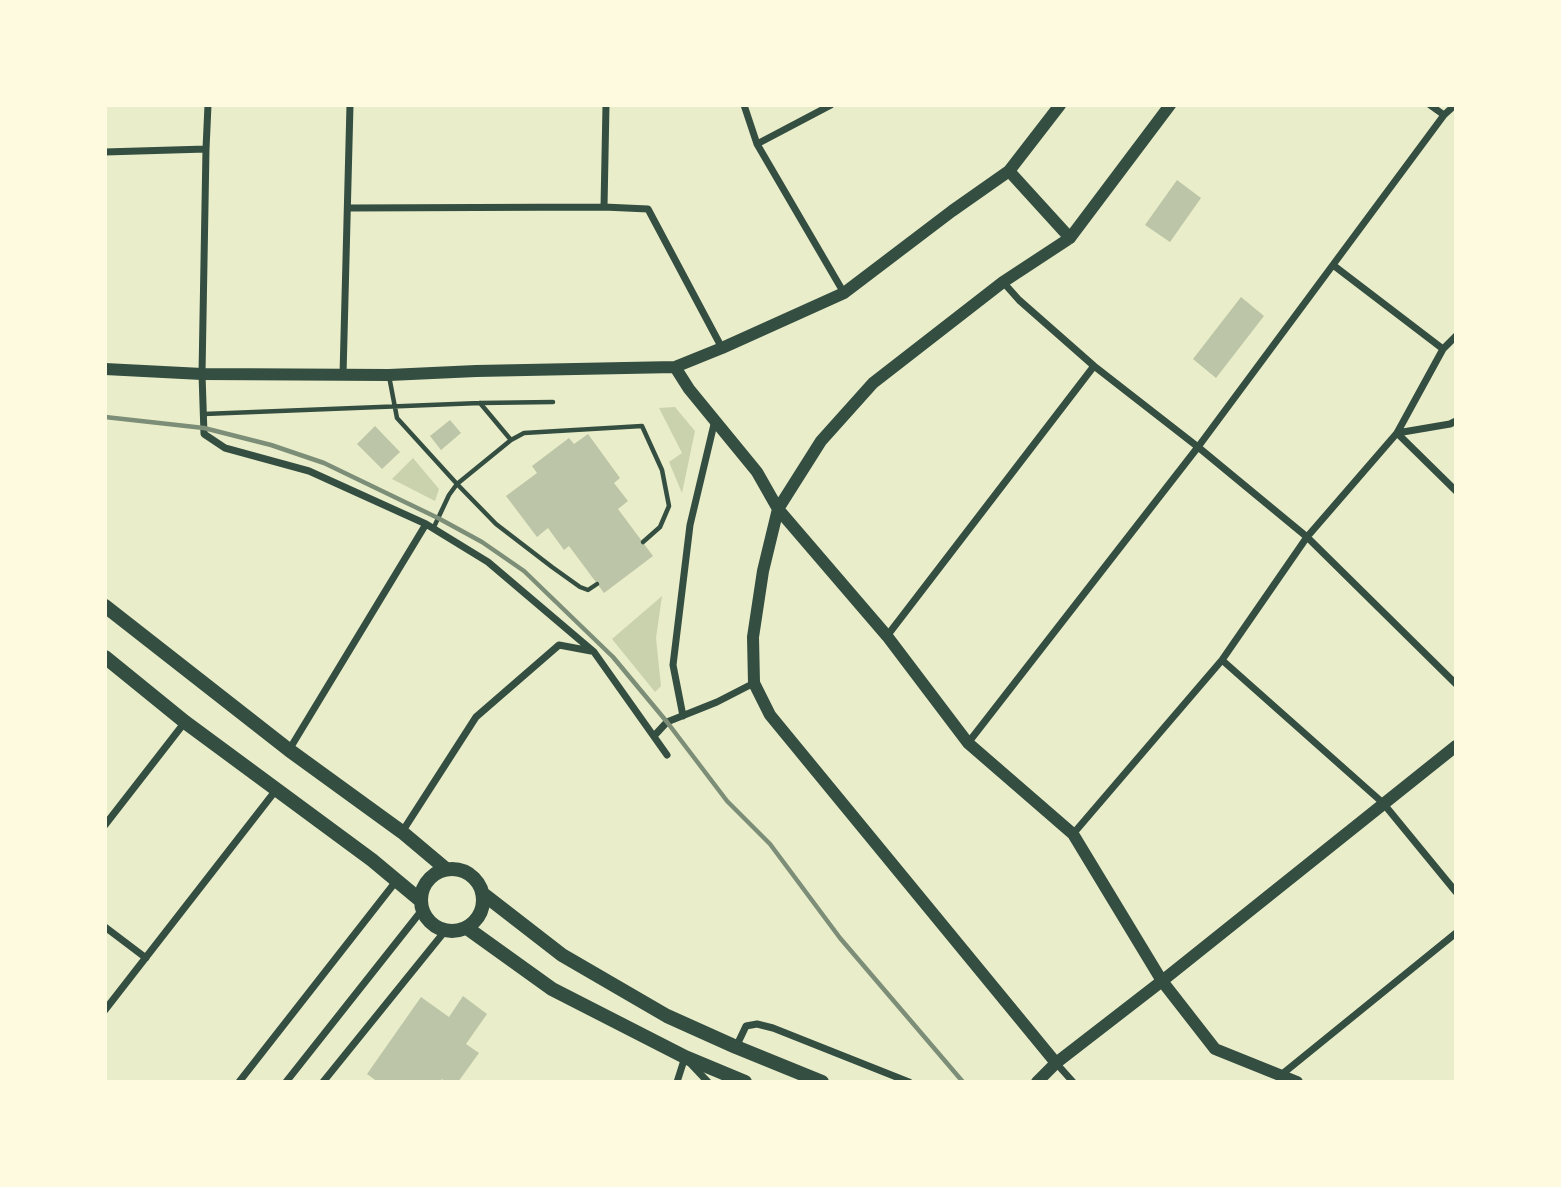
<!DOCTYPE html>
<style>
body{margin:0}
#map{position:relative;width:1561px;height:1187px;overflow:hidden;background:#e9edc9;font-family:"Noto Sans",sans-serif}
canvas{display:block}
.frame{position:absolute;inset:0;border:107px solid #fefae0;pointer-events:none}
</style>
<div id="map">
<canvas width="1561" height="1187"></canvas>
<div class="frame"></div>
</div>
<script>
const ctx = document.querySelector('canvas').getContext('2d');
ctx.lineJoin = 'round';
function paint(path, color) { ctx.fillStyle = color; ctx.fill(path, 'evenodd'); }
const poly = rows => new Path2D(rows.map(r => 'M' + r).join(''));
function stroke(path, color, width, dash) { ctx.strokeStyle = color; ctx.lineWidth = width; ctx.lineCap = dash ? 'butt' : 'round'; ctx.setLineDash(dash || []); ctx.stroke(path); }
const green = poly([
 [675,407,695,431,682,493,669,462,682,453,659,408],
 [413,458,439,489,435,501,392,479],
 [662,596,656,638,661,686,655,692,612,639]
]);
const building = poly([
 [1177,180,1201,198,1170,242,1145,225],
 [1241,297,1264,316,1216,378,1193,359],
 [450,420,461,433,441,450,430,436],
 [375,426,400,452,382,469,357,444],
 [588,434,620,478,614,483,628,501,618,509,653,556,604,593,569,546,564,550,548,528,537,537,506,496,537,473,532,466,569,438,574,444],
 [463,996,487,1014,466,1044,479,1053,458,1082,446,1082,442,1079,440,1082,378,1082,367,1074,421,997,449,1017]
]);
const service = poly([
 [389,376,397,418,457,484,511,440],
 [480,403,511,440,524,433,642,426,662,470,669,506,660,527,643,542],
 [204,414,480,403,553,402],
 [433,529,449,495,457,484,496,524,552,567,580,587,588,590,597,584]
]);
const minor = poly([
 [208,105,206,149,202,374,204,434,225,448,309,471,426,524,488,562,594,652,667,755],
 [744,105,757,144,844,293],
 [1430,105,1444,115],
 [757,144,831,105],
 [105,152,206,149],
 [604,207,606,105],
 [348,208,604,207,648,209,722,348],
 [1333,265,1443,349],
 [1003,282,1019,300,1094,366,1198,447,1307,537,1456,684],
 [343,375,350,105],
 [1397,433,1456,491],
 [1397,433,1450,424,1456,421],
 [887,636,1094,366],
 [1222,660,1383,803,1456,892],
 [683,716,673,665,690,525,715,420],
 [654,736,667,722,717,702,754,683],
 [968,743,1198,447,1444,115,1455,105],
 [289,750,426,524],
 [105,825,185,722],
 [402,832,476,717,559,645,591,651],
 [1073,834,1222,660,1307,537,1397,433,1443,349,1456,336],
 [105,927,146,958],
 [105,1010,276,790],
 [736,1047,746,1026,757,1024,773,1028,909,1082],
 [690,1063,708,1082],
 [1056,1063,1073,1082],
 [1281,1075,1456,933],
 [239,1082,397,880],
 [286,1082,422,910],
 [323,1082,445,931],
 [677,1082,685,1057]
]);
const tertiary = poly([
 [1009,171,1070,238],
 [675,367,689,389,757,472,778,509,887,636,968,743,1073,834,1162,981,1215,1049,1297,1082],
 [105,369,202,374,389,375,476,371,675,367,722,348,844,293,952,211,1009,171,1060,105],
 [1056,1063,770,715,754,683,753,637,763,571,778,509,821,441,873,383,1003,282,1070,238,1170,105],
 [1037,1082,1056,1063,1162,981,1456,746]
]);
const primary = poly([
 [105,606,289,750,402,832,446,869],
 [105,657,185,722,372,860,420,900],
 '421 900a31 31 0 1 1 62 0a31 31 0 1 1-62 0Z',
 [482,893,562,955,667,1016,736,1047,822,1082],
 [467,928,552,989,685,1057,745,1082]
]);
const rail = poly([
 [105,417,204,428,271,445,324,463,438,518,482,542,524,571,613,657,667,722,727,801,770,844,840,938,963,1082]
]);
paint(green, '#cad2ad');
paint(building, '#bcc5a7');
stroke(service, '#344e41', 4.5);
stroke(minor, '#344e41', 7);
stroke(tertiary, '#344e41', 12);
stroke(primary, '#344e41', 14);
stroke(rail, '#7c8e77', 4.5);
</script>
